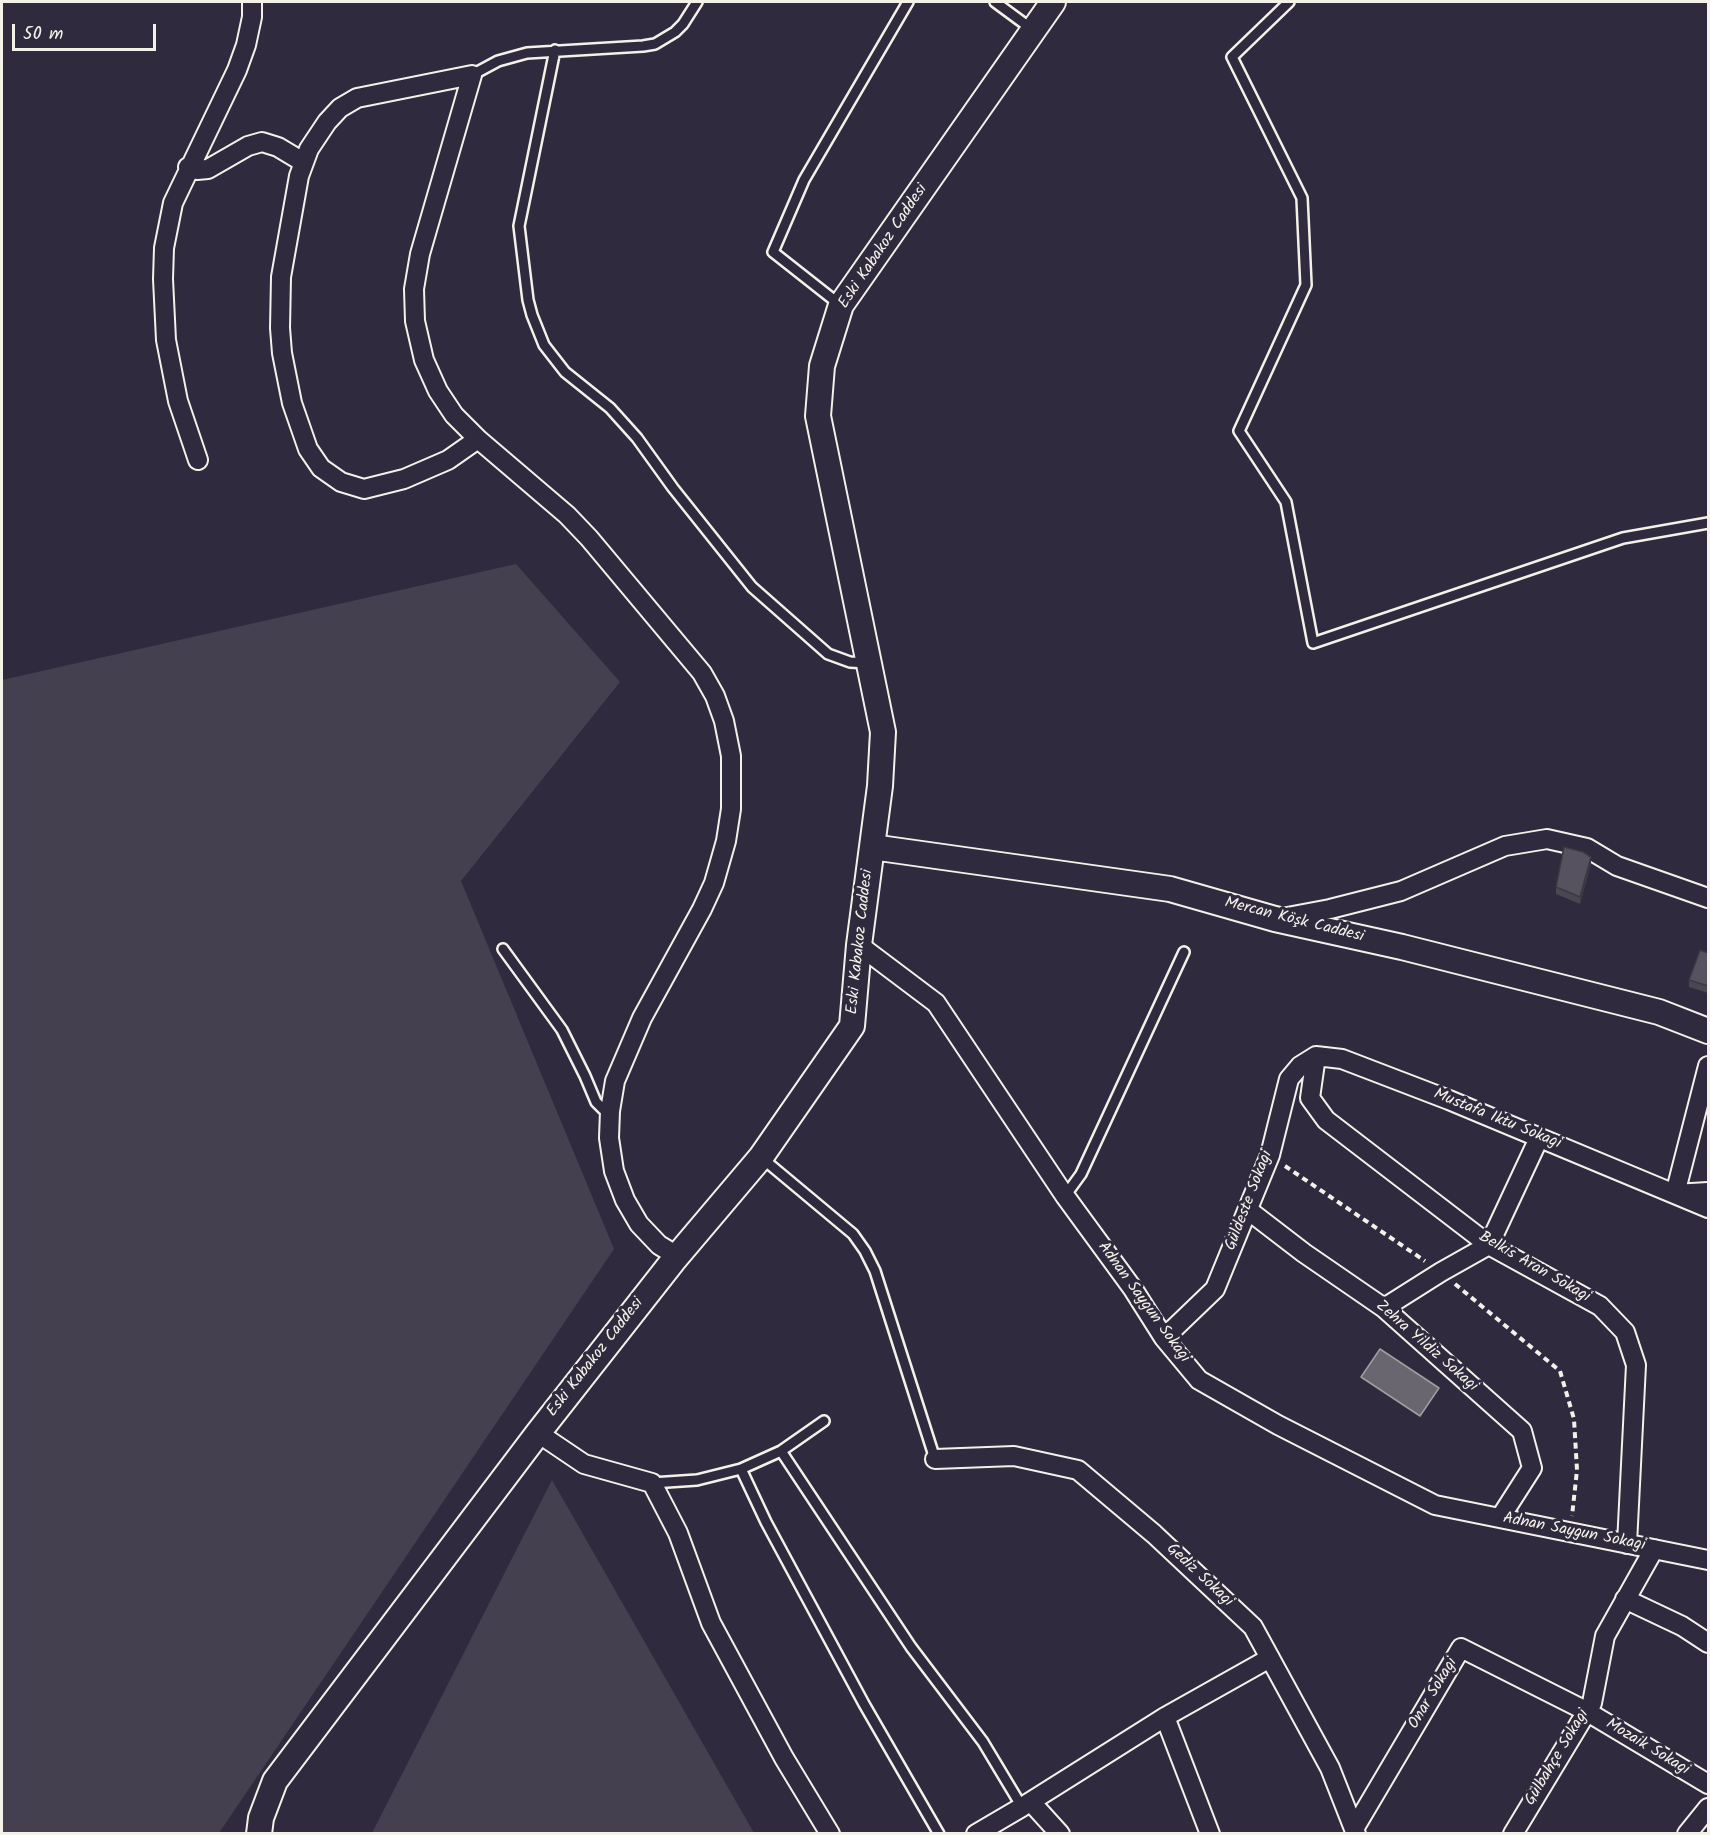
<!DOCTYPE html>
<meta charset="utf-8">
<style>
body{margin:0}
#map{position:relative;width:1710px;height:1835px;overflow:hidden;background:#2f2a3d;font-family:Kalam,sans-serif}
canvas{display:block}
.frame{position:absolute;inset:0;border:3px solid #f4f1e8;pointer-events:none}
.scale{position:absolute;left:12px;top:24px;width:144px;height:27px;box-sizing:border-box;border:3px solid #f4f1e8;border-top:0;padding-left:8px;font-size:18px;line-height:21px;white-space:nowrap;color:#f4f1e8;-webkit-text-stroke:4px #2f2a3d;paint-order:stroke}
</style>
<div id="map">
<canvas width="1710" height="1835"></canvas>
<div class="frame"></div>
<div class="scale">50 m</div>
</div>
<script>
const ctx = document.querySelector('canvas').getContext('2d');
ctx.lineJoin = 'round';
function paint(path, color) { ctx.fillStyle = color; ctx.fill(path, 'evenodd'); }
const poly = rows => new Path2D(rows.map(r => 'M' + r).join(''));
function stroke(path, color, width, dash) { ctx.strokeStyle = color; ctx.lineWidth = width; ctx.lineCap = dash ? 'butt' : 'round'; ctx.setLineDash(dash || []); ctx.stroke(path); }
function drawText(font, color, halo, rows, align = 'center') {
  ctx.font = font + ' Kalam,sans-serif'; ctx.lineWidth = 6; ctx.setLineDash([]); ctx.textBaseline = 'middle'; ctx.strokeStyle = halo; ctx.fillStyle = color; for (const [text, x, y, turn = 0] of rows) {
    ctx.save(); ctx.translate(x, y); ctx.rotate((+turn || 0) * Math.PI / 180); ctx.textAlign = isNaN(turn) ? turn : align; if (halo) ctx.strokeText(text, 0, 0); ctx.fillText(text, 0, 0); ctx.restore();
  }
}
const green = poly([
 [516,564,620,682,461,881,614,1249,219,1833,2,1833,2,680],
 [552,1480,754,1833,372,1833]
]);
const water = poly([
 [1380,1349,1439,1388,1420,1416,1361,1377,1380,1349]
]);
const path = poly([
 [1285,1166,1425,1261],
 [1455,1284,1560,1371,1574,1419,1577,1470,1572,1516]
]);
const lane = poly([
 [995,2,1033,30],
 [1289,2,1232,57,1302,198,1306,285,1239,431,1286,502,1313,643,1623,538,1708,523],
 [555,50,519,226,528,300,532,315,544,345,565,372,610,408,637,438,673,488,752,587,828,654,850,662,868,663],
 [472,75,498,61,527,53,643,46,655,44,675,32,683,24,697,2],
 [839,304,773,252,804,180,908,2],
 [503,949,562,1030,585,1076,596,1102,603,1109,610,1111],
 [762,1158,853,1234,865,1251,875,1271,935,1459],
 [1065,1196,1081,1174,1184,952],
 [781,1451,911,1647,983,1742,1022,1807],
 [741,1469,766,1522,864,1704,939,1834],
 [652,1483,697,1480,741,1469,781,1451,824,1421]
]);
const street = poly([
 [188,167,197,170,208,169,248,146,262,142,278,147,303,162],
 [478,439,448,460,404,479,364,489,341,482,321,468,308,449,292,403,282,353,280,328,281,277,299,176,309,149,327,122,340,108,357,98,472,75,420,254,414,289,415,321,424,360,438,391,454,415,478,439,567,515,589,538,702,673,715,696,724,721,731,756,731,809,726,841,714,883,702,909,642,1018,615,1081,610,1111,609,1138,614,1171,625,1200,639,1224,659,1245,677,1256],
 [198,460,178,401,166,340,163,279,164,248,173,203,237,70,246,45,252,17,252,2],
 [1282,918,1330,909,1401,891,1505,846,1547,839,1587,848,1617,866,1708,898],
 [859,945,936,1003,1065,1196,1133,1289,1164,1338,1199,1380,1278,1425,1435,1505,1708,1560],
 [1316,1056,1310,1098,1326,1120,1489,1245,1600,1306,1625,1332,1636,1365,1627,1544],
 [1316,1056,1342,1059,1449,1100,1708,1208],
 [1708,1066,1675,1194,1708,1192],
 [1248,1210,1304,1253,1384,1308,1522,1431,1532,1468,1500,1518],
 [1384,1308,1441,1272,1489,1245,1539,1138],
 [1164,1338,1215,1289,1270,1155,1289,1079,1300,1066,1316,1056],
 [538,1433,584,1464,652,1483,678,1533,711,1623,784,1758,830,1834],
 [935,1459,1014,1456,1078,1470,1154,1534,1253,1627,1330,1768,1356,1834],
 [1625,1599,1682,1626,1708,1643],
 [1165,1717,1210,1834],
 [1031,1802,1060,1834],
 [1354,1829,1461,1648,1586,1711,1708,1784],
 [976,1834,1022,1807,1165,1717,1270,1658],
 [1513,1834,1592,1703,1605,1636,1654,1549],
 [1687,1834,1708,1808]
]);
const secondary = poly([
 [872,847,1170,889,1275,919,1402,947,1659,1012,1708,1031],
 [259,1834,261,1818,275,1781,538,1433,673,1261,761,1157,852,1026,859,945,880,786,883,732,818,416,822,366,841,305,1053,2]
]);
const wall = poly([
 [1591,864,1580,904,1556,894,1556,887],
 [1708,953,1708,993,1689,987,1689,980]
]);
const shadedWall = poly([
 [1591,857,1591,864,1580,904,1580,897]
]);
const building = poly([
 [1564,847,1583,852,1591,857,1580,897,1556,887,1564,847],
 [1700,950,1708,953,1708,986,1689,980,1700,950]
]);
const streetNames = [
 ["Eski Kabakoz Caddesi",884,247,-56],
 ["Mercan Köşk Caddesi",1294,921,14],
 ["Eski Kabakoz Caddesi",861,942,-84],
 ["Mustafa Iktu Sokagi",1497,1120,22],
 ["Güldeste Sokagi",1250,1201,-69],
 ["Belkis Aran Sokagi",1534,1268,30],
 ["Adnan Saygun Sokagi",1143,1303,54],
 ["Zehra Yildiz Sokagi",1426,1347,41],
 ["Eski Kabakoz Caddesi",596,1358,-52],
 ["Adnan Saygun Sokagi",1574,1533,11],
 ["Gediz Sokagi",1199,1576,43],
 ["Onar Sokagi",1434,1694,-59],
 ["Mozaik Sokagi",1647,1748,31],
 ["Gülbahçe Sokagi",1558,1758,-59]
];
paint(green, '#454050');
paint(water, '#6a6670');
stroke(water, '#a19ea0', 1.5);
stroke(lane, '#f4f1e8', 14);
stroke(street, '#f4f1e8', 22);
stroke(secondary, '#f4f1e8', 28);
stroke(path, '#f4f1e8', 4, [6, 4.5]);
stroke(lane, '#2f2a3d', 9);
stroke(street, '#2f2a3d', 18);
stroke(secondary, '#2f2a3d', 24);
paint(wall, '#4a4752');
paint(shadedWall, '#3c3942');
paint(building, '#56525f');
stroke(building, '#3c3942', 1.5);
drawText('16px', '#f4f1e8', '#2f2a3d', streetNames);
</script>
